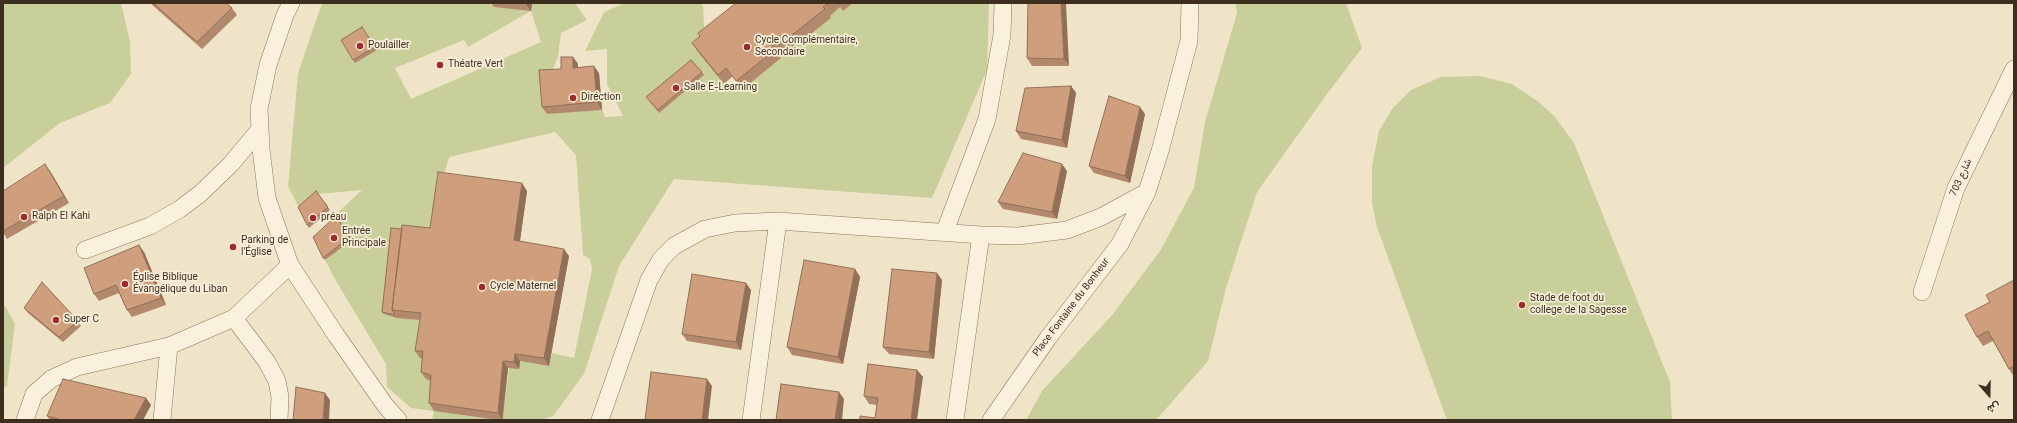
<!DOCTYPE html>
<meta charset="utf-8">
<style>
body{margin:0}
#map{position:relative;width:2017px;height:423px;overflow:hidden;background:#f0e4c8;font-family:Georgia,Vazirmatn,serif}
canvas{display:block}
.frame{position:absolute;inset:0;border:4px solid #3d2e20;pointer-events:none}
.north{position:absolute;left:1969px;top:375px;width:40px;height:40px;-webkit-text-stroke:3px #f7eed8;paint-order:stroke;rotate:160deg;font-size:11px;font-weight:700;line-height:16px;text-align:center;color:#3d2e20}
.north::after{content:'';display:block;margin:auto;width:14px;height:18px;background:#3d2e20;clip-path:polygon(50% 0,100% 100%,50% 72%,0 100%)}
</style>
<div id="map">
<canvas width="2017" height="423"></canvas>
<div class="frame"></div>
<div class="north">ش</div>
</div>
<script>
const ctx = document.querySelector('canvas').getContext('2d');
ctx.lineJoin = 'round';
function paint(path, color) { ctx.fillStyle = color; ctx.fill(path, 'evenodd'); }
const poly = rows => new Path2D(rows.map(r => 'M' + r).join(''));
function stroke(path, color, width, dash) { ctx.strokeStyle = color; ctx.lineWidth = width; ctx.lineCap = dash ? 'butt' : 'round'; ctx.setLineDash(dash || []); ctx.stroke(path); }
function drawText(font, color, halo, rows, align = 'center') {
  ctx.font = font + ' Georgia,Vazirmatn,serif'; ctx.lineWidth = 3.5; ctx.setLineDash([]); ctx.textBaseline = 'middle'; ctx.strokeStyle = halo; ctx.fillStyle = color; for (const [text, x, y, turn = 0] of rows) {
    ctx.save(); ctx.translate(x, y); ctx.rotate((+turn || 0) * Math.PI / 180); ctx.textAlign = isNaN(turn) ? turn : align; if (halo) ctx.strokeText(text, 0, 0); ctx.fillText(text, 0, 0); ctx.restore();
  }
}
const green = poly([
 [3,3,121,3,130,42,131,74,110,103,60,123,3,168],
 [322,3,575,3,587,20,561,33,558,56,552,72,547,114,602,109,605,117,623,116,607,84,607,49,585,51,604,12,625,3,701,3,703,6,705,42,724,84,732,91,844,3,989,3,987,70,932,198,674,179,619,266,584,374,553,416,541,420,503,420,510,359,549,366,552,353,574,358,592,269,590,259,583,255,576,155,555,132,449,157,443,179,435,236,384,314,426,321,428,359,436,382,434,410,499,420,432,420,434,411,411,408,387,387,386,364,336,281,325,260,351,240,334,216,362,190,318,194,300,210,288,186,298,73],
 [531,11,541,42,411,99,395,68,464,40,468,47],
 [1235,3,1346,3,1362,48,1327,94,1257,192,1226,288,1208,361,1156,420,1026,420,1042,391,1113,314,1160,251,1194,188,1205,122,1237,13],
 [1480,76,1512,84,1540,103,1555,117,1574,143,1670,382,1672,420,1447,420,1377,227,1372,203,1372,166,1379,131,1392,109,1411,90,1441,77],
 [3,302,15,324,7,386,3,388]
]);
const street = poly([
 [291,3,285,15,268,65,259,109,261,149,267,198,290,265,336,335,385,405,398,420],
 [945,231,987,119,1002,35,1003,3],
 [85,250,150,226,180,209,201,193,231,164,260,129],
 [1922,292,1956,188,2014,69],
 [234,318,267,362,277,381,280,397,279,420],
 [25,420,34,394,51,379,77,367,169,346,234,318,290,265],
 [162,420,169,346],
 [600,420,649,280,661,259,674,246,705,229,735,223,778,221,981,235,1018,236,1067,230,1101,217,1147,192],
 [751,420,778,221],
 [955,420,981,235],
 [991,420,1048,338,1120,244,1147,192,1160,151,1189,41,1190,3]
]);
const wall = poly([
 [150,3,226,3,232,8,237,15,202,49],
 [491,3,532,3,531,11,494,7],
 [740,3,853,3,843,11,840,7,830,16,831,18,793,48,791,45,778,54,781,58,743,89,733,76,724,84,698,52,692,43],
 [1028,3,1069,66,1032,66,1027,58],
 [364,30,377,50,355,63,353,60],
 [573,57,578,64,578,67,599,73,602,110,547,114,542,107,561,69],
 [702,72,704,75,659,113,646,97],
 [1071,86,1076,93,1067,148,1021,139,1016,131],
 [1145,114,1130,183,1094,173,1089,166],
 [50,171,69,203,7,239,3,232,3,191],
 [1067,171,1057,219,1003,209,998,202],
 [316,191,330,210,309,228,307,225],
 [527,191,520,241,569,256,549,366,520,361,519,369,508,368,503,420,499,420,434,411,429,403,431,381,426,379,421,372,422,358,420,358,415,351,420,320,397,318,384,314,382,312,402,229,430,228],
 [336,216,352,240,325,260,323,258],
 [144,252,166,305,132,317,127,310,119,293,99,301,94,294],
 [855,269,860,277,843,364,792,355,787,347],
 [942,280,934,359,889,354,883,347],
 [2014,280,2014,377,2009,369,1993,341,1983,346,1977,337,1990,302],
 [751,290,741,350,687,341,682,334],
 [24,308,78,321,81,326,63,342,28,313],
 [917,370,923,377,875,418,877,405,869,404,864,396],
 [146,398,151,405,143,420,50,420,47,416]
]);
const shadedWall = poly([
 [526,3,532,3,531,11,526,4],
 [1061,3,1066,3,1069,66,1064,59],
 [573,57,578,64,578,75,573,68],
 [594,66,599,73,602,110,597,102],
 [1071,86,1076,93,1067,148,1062,140],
 [1140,107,1145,114,1130,183,1125,176],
 [45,164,50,171,69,203,64,196],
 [1062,164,1067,171,1057,219,1052,212],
 [522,183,527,191,519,247,514,240],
 [139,245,144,252,166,305,161,298],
 [564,249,569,256,549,366,544,358],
 [855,269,860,277,843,364,838,357],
 [937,273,942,280,934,359,929,352],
 [746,283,751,290,741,350,736,342],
 [515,354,520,361,519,369,514,362],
 [503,361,508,368,502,420,498,413],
 [917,370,923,377,917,420,911,420],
 [707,379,712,386,708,420,702,420],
 [839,392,844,399,842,420,835,420],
 [325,393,330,400,329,420,323,420],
 [146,398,151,405,143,420,134,420]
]);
const building = poly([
 [153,3,226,3,232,8,197,42,153,3],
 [736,3,738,3,739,4,740,3,829,3,823,7,825,9,787,39,785,36,772,46,775,50,736,81,726,68,718,75,692,43,700,36,698,33,736,3],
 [1028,3,1061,3,1064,59,1027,58,1028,3],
 [362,27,375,47,353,60,341,40,362,27],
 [561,57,573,57,573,68,594,66,597,102,542,107,539,70,561,69,561,57],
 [691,60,702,72,658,110,646,97,691,60],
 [1071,86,1062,140,1016,131,1025,88,1071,86],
 [1109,96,1140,107,1125,176,1089,166,1109,96],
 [1023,153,1062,164,1052,212,998,202,1023,153],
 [45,164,64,196,3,231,3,191,45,164],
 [438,172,522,183,514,240,564,249,544,358,515,354,514,362,503,361,498,413,429,403,431,375,421,372,423,351,415,351,421,313,392,310,402,225,430,228,438,172],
 [316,191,328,207,307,225,298,207,316,191],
 [336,216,350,237,323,258,313,237,336,216],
 [391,228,402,229,392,310,395,315,382,312,391,228],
 [139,245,161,298,127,310,116,285,94,294,84,268,139,245],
 [804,260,855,269,838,357,787,347,804,260],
 [892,269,937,273,929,352,883,347,892,269],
 [692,274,746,283,736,342,682,334,692,274],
 [2014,280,2014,366,2009,369,1988,331,1977,337,1965,315,1990,302,1986,295,2014,280],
 [42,282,78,321,59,337,24,308,42,282],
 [868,364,917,370,911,420,860,420,860,416,875,418,878,398,864,396,868,364],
 [651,372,707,379,702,420,645,420,651,372],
 [63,379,146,398,134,420,62,420,47,416,63,379],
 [781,384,839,392,835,420,776,420,781,384],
 [296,387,325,393,323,420,293,420,296,387]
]);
const markers = [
 [360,46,4,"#9e2a2b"],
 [747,47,4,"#9e2a2b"],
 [440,65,4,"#9e2a2b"],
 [676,88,4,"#9e2a2b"],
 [573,98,4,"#9e2a2b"],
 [24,217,4,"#9e2a2b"],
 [313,218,4,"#9e2a2b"],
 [334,238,4,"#9e2a2b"],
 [233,247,4,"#9e2a2b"],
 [125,284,4,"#9e2a2b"],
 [482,287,4,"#9e2a2b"],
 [1522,305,4,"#9e2a2b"],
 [56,320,4,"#9e2a2b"]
];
const poiNames = [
 ["Cycle Complémentaire,",755,41],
 ["Secondaire",755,53],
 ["Poulailler",368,46],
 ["Théatre Vert",448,65],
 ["Salle E-Learning",684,88],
 ["Diréction",581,98],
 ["Ralph El Kahi",32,217],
 ["préau",321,218],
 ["Entrée",342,232],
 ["Principale",342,244],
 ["Parking de",241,241],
 ["l'Église",241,253],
 ["Église Biblique",133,278],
 ["Évangélique du Liban",133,290],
 ["Cycle Maternel",490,287],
 ["Stade de foot du",1530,299],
 ["college de la Sagesse",1530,311],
 ["Super C",64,320]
];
const streetNames = [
 ["شارع 703",1962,178,-66],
 ["Place Fontaine du Bonheur",1072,308,-53]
];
paint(green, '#c9cf9b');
stroke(street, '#8d765c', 18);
stroke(street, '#faf1dc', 17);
paint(wall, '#b2896c');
paint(shadedWall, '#916f58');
paint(building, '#cf9f7d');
stroke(building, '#916f58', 1);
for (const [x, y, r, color] of markers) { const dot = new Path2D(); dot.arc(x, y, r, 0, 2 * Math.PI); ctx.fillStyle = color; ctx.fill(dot); stroke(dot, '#f7eed8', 1.5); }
drawText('10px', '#3d2e20', '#f7eed8', poiNames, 'left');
drawText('10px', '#3d2e20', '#f7eed8', streetNames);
</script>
